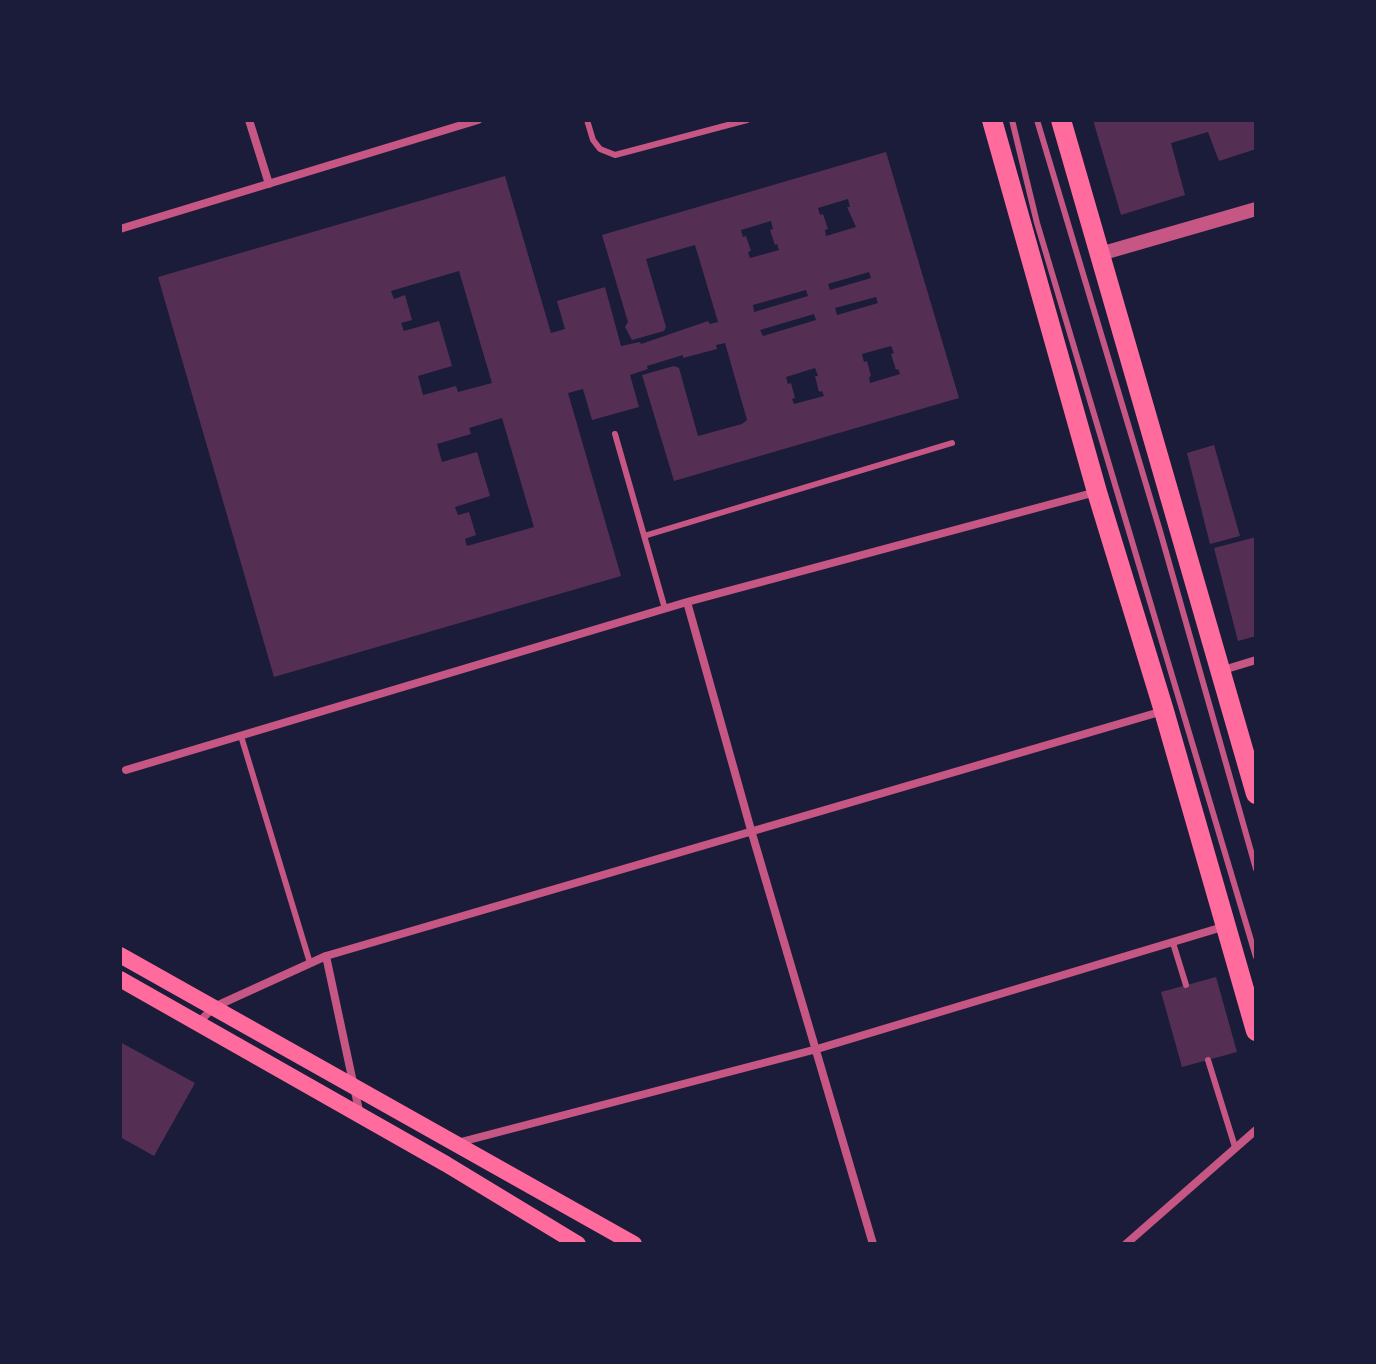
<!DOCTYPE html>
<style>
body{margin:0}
#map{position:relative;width:1376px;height:1364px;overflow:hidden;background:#1b1b3a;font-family:"Asap Condensed",sans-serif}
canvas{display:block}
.frame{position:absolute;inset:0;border:122px solid #1b1b3a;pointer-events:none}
</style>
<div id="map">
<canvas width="1376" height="1364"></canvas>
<div class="frame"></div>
</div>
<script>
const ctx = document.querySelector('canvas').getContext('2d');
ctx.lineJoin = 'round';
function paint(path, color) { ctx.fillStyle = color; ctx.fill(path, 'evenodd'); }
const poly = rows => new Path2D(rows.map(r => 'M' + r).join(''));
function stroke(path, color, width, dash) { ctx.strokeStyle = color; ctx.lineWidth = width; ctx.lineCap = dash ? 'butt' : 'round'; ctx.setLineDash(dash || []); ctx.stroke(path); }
const building = poly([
 [1093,120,1256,120,1256,149,1219,161,1208,132,1171,143,1185,195,1121,215],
 [886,152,959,398,674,481,642,375,674,366,679,368,698,436,742,424,747,420,725,343,716,345,717,349,683,358,683,355,647,366,648,369,630,375,639,407,592,420,583,389,568,393,621,576,274,677,158,277,505,176,551,333,565,329,557,301,605,287,621,346,640,342,641,344,708,321,710,324,718,322,695,245,646,259,666,327,664,331,632,340,625,327,628,322,602,235],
 [848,199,850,207,847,207,856,227,826,236,825,230,828,229,823,214,820,215,818,208],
 [771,221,773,229,770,230,775,245,777,244,779,250,750,258,748,252,751,251,746,236,743,237,741,230],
 [459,271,492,383,458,392,456,386,423,395,418,376,452,366,439,321,404,331,401,323,412,320,405,295,394,299,391,291],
 [869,272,871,278,830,290,828,284],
 [806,290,808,296,754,312,753,305],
 [876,297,878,303,837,315,835,308],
 [814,314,816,320,763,336,760,330],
 [891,346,894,353,891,354,896,370,898,369,900,374,870,383,869,377,871,376,867,361,864,362,862,354],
 [815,368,818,376,815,376,819,392,822,391,824,396,794,404,792,399,795,398,791,383,788,384,786,377],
 [502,418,534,527,467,546,465,539,476,535,469,512,458,515,455,507,490,496,477,452,442,462,437,444,471,434,469,428],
 [1214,445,1240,536,1210,544,1187,453],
 [1256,537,1256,636,1238,641,1214,548],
 [1216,977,1237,1052,1182,1067,1161,992],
 [120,1042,195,1083,154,1156,120,1137]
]);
const service = poly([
 [587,120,593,140,600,149,615,155,747,120],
 [1012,120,1037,223,1256,957],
 [1037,120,1160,531,1256,869],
 [615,434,665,609],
 [644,536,952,443],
 [241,736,310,963],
 [1173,943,1186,985],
 [1208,1060,1235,1147]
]);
const minor = poly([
 [249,120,269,184],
 [120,229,478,120],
 [687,602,751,830,873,1244],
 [1220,671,1256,660],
 [126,770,687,602,1096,492],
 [326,956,360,1115],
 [198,1023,214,1007,326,956,1163,711],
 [457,1143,817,1049,1226,926],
 [1126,1244,1256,1130]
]);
const tertiary = poly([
 [1100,254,1256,209]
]);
const secondary = poly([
 [120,955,634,1244],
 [120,979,446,1164,578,1244]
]);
const primary = poly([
 [992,120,1097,492,1164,711,1256,1031],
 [1061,120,1256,794]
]);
paint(building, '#542f53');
stroke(service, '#c65784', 6);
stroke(minor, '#c65784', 8);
stroke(tertiary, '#c65784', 14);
stroke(secondary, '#ff6b9d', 16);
stroke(primary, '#ff6b9d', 20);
</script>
